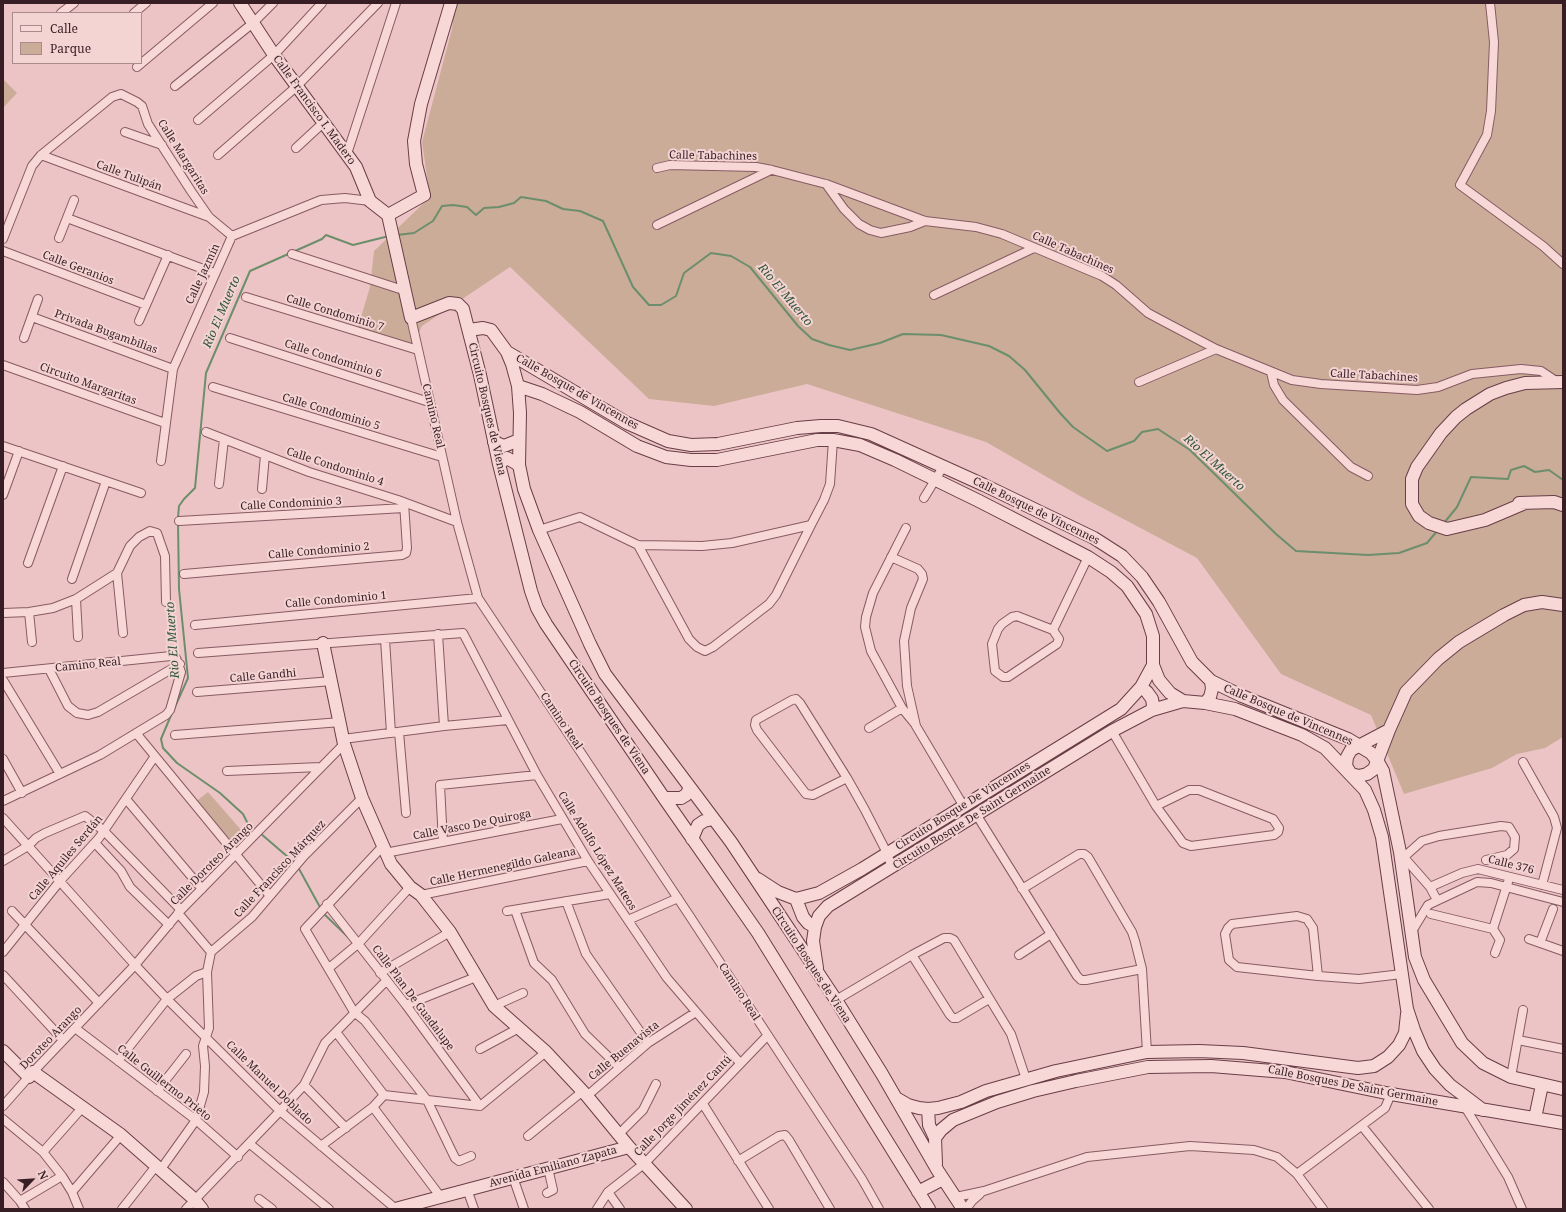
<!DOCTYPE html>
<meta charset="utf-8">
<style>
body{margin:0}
#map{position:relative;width:1566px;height:1212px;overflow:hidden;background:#edc4c5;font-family:"Noto Serif",serif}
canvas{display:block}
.frame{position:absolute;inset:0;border:4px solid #371e24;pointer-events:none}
.legend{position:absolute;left:12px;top:12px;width:130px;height:52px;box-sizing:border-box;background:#f4d3d3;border:1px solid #a88b8d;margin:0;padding:5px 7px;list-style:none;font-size:12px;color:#371e24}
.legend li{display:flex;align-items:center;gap:8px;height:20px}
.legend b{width:20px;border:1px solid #a88b8d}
.north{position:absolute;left:12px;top:1160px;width:40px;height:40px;-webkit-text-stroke:3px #f4d3d3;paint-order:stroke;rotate:65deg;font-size:11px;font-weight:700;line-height:16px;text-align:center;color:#371e24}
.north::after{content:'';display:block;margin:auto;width:14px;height:18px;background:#371e24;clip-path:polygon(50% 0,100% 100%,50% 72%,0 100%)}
</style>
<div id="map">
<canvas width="1566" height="1212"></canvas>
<div class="frame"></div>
<ul class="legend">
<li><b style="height:5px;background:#f8d7d7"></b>Calle</li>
<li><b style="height:11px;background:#caac98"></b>Parque</li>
</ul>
<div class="north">N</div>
</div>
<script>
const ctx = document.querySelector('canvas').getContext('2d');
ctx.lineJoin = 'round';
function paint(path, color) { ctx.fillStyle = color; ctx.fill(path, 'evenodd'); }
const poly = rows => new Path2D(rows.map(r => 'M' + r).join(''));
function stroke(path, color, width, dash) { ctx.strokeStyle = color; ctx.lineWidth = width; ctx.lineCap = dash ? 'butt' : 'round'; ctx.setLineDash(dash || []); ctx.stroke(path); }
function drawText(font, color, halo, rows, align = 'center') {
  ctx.font = font + ' "Noto Serif",serif'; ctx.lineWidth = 4; ctx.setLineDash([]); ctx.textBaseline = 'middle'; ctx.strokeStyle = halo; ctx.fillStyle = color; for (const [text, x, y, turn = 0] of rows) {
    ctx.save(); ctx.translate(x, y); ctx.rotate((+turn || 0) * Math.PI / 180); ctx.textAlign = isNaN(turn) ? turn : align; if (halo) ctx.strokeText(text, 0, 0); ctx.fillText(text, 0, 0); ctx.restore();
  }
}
const green = poly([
 [455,3,1563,3,1563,737,1545,748,1517,754,1492,768,1404,794,1371,715,1281,674,1197,558,1080,496,986,442,807,384,714,406,649,399,510,267,422,326,410,352,356,334,370,287,374,251,430,197,422,142,452,29],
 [3,79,17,93,3,108],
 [208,792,249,839,236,853,194,803]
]);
const stream = poly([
 [397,235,414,233,433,221,442,206,453,205,467,207,476,215,484,208,499,207,514,203,521,197,546,201,563,209,580,211,603,221,633,287,649,305,661,305,676,296,684,273,711,253,731,256,750,267,798,326,812,339,829,345,850,350,880,343,903,334,941,335,989,346,1009,356,1025,370,1060,413,1073,427,1107,451,1134,441,1142,432,1158,429,1190,450,1276,534,1296,551,1368,555,1399,553,1427,543,1438,530],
 [178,518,179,506,184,499,195,488,206,373,250,271,322,239,326,235,353,245,389,236],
 [1444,523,1457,507,1471,477,1508,479,1511,470,1524,466,1535,472,1549,470,1563,480],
 [174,709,188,678,179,589,178,522],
 [172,713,161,739,163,748,177,763,220,793,243,814,248,824,256,830],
 [260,833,296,864],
 [298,867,321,909],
 [323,913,349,938]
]);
const street = poly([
 [1490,3,1494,42,1491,111,1487,135,1460,185,1543,246,1563,264],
 [61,13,74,3],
 [134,13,146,3],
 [137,67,213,3],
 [175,86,253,23,273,3],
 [198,120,274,55,322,3],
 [125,132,162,145],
 [296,148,323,123],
 [347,154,396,3],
 [41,155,209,217],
 [218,155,296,87,378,3],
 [657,168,670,165,756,167,772,170,826,184,925,221,976,227,1002,234,1102,276,1116,285,1148,313,1161,320,1216,349,1292,380,1321,384,1417,390,1438,387,1472,374,1521,369,1541,371,1556,381],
 [826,184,844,209,859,224,870,230,881,233,910,227,925,221],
 [67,218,214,273],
 [657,225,771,170],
 [59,238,74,200],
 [3,239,32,166,41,155,112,97,121,94,137,102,142,106,148,124,191,191,209,217,232,236],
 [3,251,146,305],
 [292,254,406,291],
 [934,295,1034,248],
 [246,297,418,350],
 [32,317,173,369],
 [411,318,457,522,478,598,689,915,862,1179,879,1209],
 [139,321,168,255],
 [24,338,38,299],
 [230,338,429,402],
 [3,365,165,423],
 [1271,372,1274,385,1283,400,1351,467,1368,476],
 [1139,382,1216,349],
 [213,387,442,457],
 [206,432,309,472,398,500,457,522],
 [3,446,141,493],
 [161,461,173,369,232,236,321,200,345,198,370,201],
 [219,484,224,439],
 [262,489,265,455],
 [3,495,19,451],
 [924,498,943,467],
 [179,521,404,508],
 [906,528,873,593,866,617,865,627,871,651,902,708,915,724],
 [539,530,580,517,638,545,702,546,732,543,811,525,824,500,830,484,833,440],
 [638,545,689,639,697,647,705,651,713,647,769,604,776,595,811,525],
 [891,557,918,569,922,574,923,579,911,608,904,641,907,686,916,726,963,805],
 [28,563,63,466],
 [184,574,402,555,406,553,407,548,404,503],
 [72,579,106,481],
 [76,599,78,637],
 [29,612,32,642],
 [3,613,29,612,53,608,76,599,117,573],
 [1017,616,1053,630,1059,639,1057,644,1008,677,1003,677,995,671,992,644,998,629,1002,624,1012,617,1017,616],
 [195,625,478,598],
 [1053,630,1088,557],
 [123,633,117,573,130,546,139,537,150,531,157,533,165,556,166,602],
 [438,634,444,726],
 [385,639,391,733],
 [198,653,463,633,537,775,588,861,667,978,740,1063],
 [49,669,68,706,77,713,88,715,98,712,180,664],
 [3,673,171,656,176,658,181,672,170,710,166,715,100,755,3,801],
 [3,680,60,774],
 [197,692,332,681],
 [869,728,902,708],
 [1112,731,1156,806,1183,843,1191,846,1274,835,1278,832,1279,828,1273,819,1199,790,1189,790,1156,806],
 [399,732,406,813],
 [136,733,270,896],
 [175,735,341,722],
 [343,739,444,726,508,720],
 [3,759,22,793],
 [1523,762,1554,817,1557,828,1542,885],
 [227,771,320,767],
 [847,778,813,795,806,794,757,730,755,725,756,720,792,700,796,699,800,703,847,778,865,810,887,853,892,868],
 [126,799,202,889],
 [976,814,1077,976,1081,980,1086,980,1142,969],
 [3,818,135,965,167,999,280,1111,396,1209],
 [443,842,440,785,537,775],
 [95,843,121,871,130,887,169,925],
 [382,847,305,929,354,1012,365,1021,427,1100,455,1158,459,1161,471,1156],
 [385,853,562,819],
 [1401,854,1430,887,1437,900],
 [1404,857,1422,841,1439,836,1501,826,1509,827,1515,837,1514,849,1507,855,1486,860],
 [3,861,28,846,36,838,45,833,85,816,104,831,181,910],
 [1430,887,1462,873,1478,869,1563,890],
 [1022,889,1079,854,1084,854,1088,857,1132,932,1135,941,1142,969,1147,1052],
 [421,895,588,861],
 [566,901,586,954,648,1043],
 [327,904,406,1005,480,1106],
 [515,910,534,963,552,980,585,1034,619,1067],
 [12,911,99,1003],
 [507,911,610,894],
 [178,913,211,952],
 [1431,914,1493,929,1500,940,1495,953],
 [628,920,678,898],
 [1493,929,1508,882],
 [1411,933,1428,905,1477,882,1491,883,1563,902],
 [1529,939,1563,951],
 [1540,943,1553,909],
 [3,952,60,881,99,838,155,756],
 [211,952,252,917,304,856,362,798],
 [912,955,950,1015,953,1018,957,1018,989,999],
 [1019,955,1051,934],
 [329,968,359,943,410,887],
 [380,973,450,932],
 [3,975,63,1040],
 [1318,976,1313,928,1307,919,1297,916,1232,924,1228,928,1225,934,1229,960,1237,967,1318,976,1359,979,1402,974],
 [836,1000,912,955,944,938,950,938,954,940,1011,1034,1026,1079],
 [406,1005,476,977],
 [494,1006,523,993],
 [75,1028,196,1120,238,1157],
 [336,1032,384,1095],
 [1518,1040,1563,1049],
 [480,1049,519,1028],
 [118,1061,167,999,196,976,207,972],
 [1511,1077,1523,1010],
 [304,1085,346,1128],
 [157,1091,186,1054],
 [587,1096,648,1043,696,1012],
 [703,1104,769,1209],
 [3,1106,33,1072,135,965,181,910,344,744],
 [373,1107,440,1196],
 [1465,1107,1508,1177,1522,1209],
 [3,1119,43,1152,62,1176,72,1192,79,1209],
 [1362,1126,1429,1209],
 [619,1134,643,1110,656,1084],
 [528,1136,583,1091],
 [250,1144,329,1209],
 [321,1146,373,1107,384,1095,480,1106,546,1052],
 [43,1152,82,1108],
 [738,1161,779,1136,785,1135,789,1140,830,1209],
 [161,1169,196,1120,204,1092,205,1066,203,1046,209,1028,207,972,211,952],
 [1297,1174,1385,1108,1391,1094],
 [513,1177,524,1209],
 [3,1182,20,1201,25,1209],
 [467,1189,474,1209],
 [72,1192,121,1135],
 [608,1192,620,1209],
 [547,1193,553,1190,548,1168],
 [956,1197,984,1191,1087,1157,1190,1146,1254,1150,1277,1157,1297,1174,1323,1209],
 [259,1199,272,1209],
 [20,1201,62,1176],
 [122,1209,156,1166],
 [186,1209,280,1111,304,1085,325,1043,386,981],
 [597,1209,608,1192,645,1163,767,1036],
 [966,1209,972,1201,980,1194]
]);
const secondary = poly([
 [240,3,274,55,356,167,370,201,388,215],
 [451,3,421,104,414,141,416,164,424,195,388,215,411,318,449,303,458,304,463,309,480,375,499,464,531,591,537,608,546,624,664,798,758,933,929,1209],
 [469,330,483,328,491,330,507,352,512,364,518,386,520,413,519,465,524,489,539,530,590,644,605,674,731,842,767,896,836,1000,882,1074,938,1171,963,1209],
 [507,352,627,423,668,441,691,445,718,444,797,428,821,426,838,426,871,434,984,485,1094,538,1122,556,1142,577,1159,602,1192,662,1211,681,1242,696,1348,739,1371,753,1378,762,1383,771,1400,852,1415,957,1424,980,1462,1043,1483,1063,1511,1077,1563,1089],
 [518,386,542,394,580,412,637,446,666,457,691,460,717,460,817,440,833,440,860,445,895,460,979,501,1088,557,1111,572,1127,586,1146,614,1153,636,1153,665,1159,680,1170,693,1183,701,1205,703,1235,709,1302,735,1325,748,1365,790,1374,810,1382,837,1407,1009,1414,1030,1423,1051,1435,1069,1450,1085,1483,1110],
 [494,442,504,446,519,440],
 [499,464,507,458,519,465],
 [1519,503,1554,502,1563,505],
 [1525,503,1485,520,1447,529,1429,523,1419,516,1412,504,1412,479,1417,467,1441,433,1456,417,1466,409,1490,394,1506,388,1525,383,1563,382],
 [323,643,344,744,362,798,391,864,410,887,421,895,450,932,494,1006,546,1052,587,1096,629,1147,686,1209],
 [1141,687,1147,692,1152,699,1153,705,1152,710],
 [1205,703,1210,697,1212,689,1211,681],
 [1389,730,1351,750,1347,757,1346,766,1351,774,1359,776,1367,774,1374,769,1389,730,1406,692,1438,659,1459,642,1504,615,1524,605,1542,602,1563,605],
 [664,798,681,798,686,795,690,788],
 [692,839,698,825,704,821,713,819],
 [758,879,778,892,796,899,819,893,862,869,1121,709,1141,687,1153,665],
 [796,899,803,917,808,923,815,927],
 [817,968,813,941,815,927,819,916,828,906,1112,731,1152,710,1183,701],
 [3,1051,29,1077],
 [33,1072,121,1135,194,1199,202,1209],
 [896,1098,908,1105,919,1108,928,1109,938,1108,961,1102,986,1091,1056,1071,1147,1052,1199,1051,1243,1053,1358,1068,1374,1066,1388,1057,1399,1045,1405,1033,1407,1014],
 [928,1109,929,1125,935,1138],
 [1535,1118,1542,1085],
 [936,1164,935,1138,941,1130,953,1120,997,1102,1033,1091,1076,1081,1148,1067,1211,1066,1285,1072,1391,1094,1563,1123],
 [918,1192,943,1179],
 [395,1209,629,1147]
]);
const streetNames = [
 ["Calle Francisco I. Madero",314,110,54],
 ["Calle Tabachines",713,156,1],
 ["Calle Margaritas",183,157,58],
 ["Calle Tulipán",129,176,20],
 ["Calle Tabachines",1073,253,24],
 ["Calle Geranios",78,268,21],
 ["Calle Jazmín",203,274,-65],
 ["Calle Condominio 7",335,313,17],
 ["Privada Bugambilias",106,332,20],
 ["Calle Condominio 6",333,359,18],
 ["Calle Tabachines",1374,376,3],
 ["Circuito Margaritas",88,384,20],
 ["Calle Bosque de Vincennes",577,392,30],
 ["Circuito Bosques de Viena",487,409,77],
 ["Calle Condominio 5",331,412,17],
 ["Camino Real",433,416,77],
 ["Calle Condominio 4",335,467,18],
 ["Calle Condominio 3",291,504,-3],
 ["Calle Bosque de Vincennes",1036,511,26],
 ["Calle Condominio 2",319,551,-5],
 ["Calle Condominio 1",336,600,-5],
 ["Camino Real",88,665,-6],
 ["Calle Gandhi",263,676,-5],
 ["Calle Bosque de Vincennes",1288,715,23],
 ["Circuito Bosques de Viena",609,717,56],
 ["Camino Real",561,721,56],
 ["Circuito Bosque De Vincennes",963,806,-32],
 ["Circuito Bosque De Saint Germaine",972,818,-32],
 ["Calle Vasco De Quiroga",472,825,-11],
 ["Calle Adolfo López Mateos",597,851,58],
 ["Calle Aquiles Serdán",66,858,-50],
 ["Calle Doroteo Arango",212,864,-45],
 ["Calle 376",1511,865,14],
 ["Calle Hermenegildo Galeana",503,867,-12],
 ["Calle Francisco Márquez",280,869,-47],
 ["Circuito Bosques de Viena",811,965,57],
 ["Camino Real",739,992,57],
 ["Calle Plan De Guadalupe",413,998,53],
 ["Doroteo Arango",51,1038,-46],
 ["Calle Buenavista",624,1051,-39],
 ["Calle Guillermo Prieto",164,1083,38],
 ["Calle Manuel Doblado",269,1083,44],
 ["Calle Bosques De Saint Germaine",1353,1086,11],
 ["Calle Jorge Jiménez Cantú",683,1106,-46],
 ["Avenida Emiliano Zapata",553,1167,-15]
];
const waterNames = [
 ["Rio El Muerto",785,295,50],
 ["Rio El Muerto",222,312,-67],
 ["Rio El Muerto",1214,463,42],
 ["Rio El Muerto",173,640,-94]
];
paint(green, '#caac98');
stroke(stream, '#6d8e6d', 2);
stroke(street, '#865b63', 10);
stroke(secondary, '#683e47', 14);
stroke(street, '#f8d7d7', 8);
stroke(secondary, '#f8d7d7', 12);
drawText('11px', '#371e24', '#f4d3d3', streetNames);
drawText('italic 12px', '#2e5637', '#f4d3d3', waterNames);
</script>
